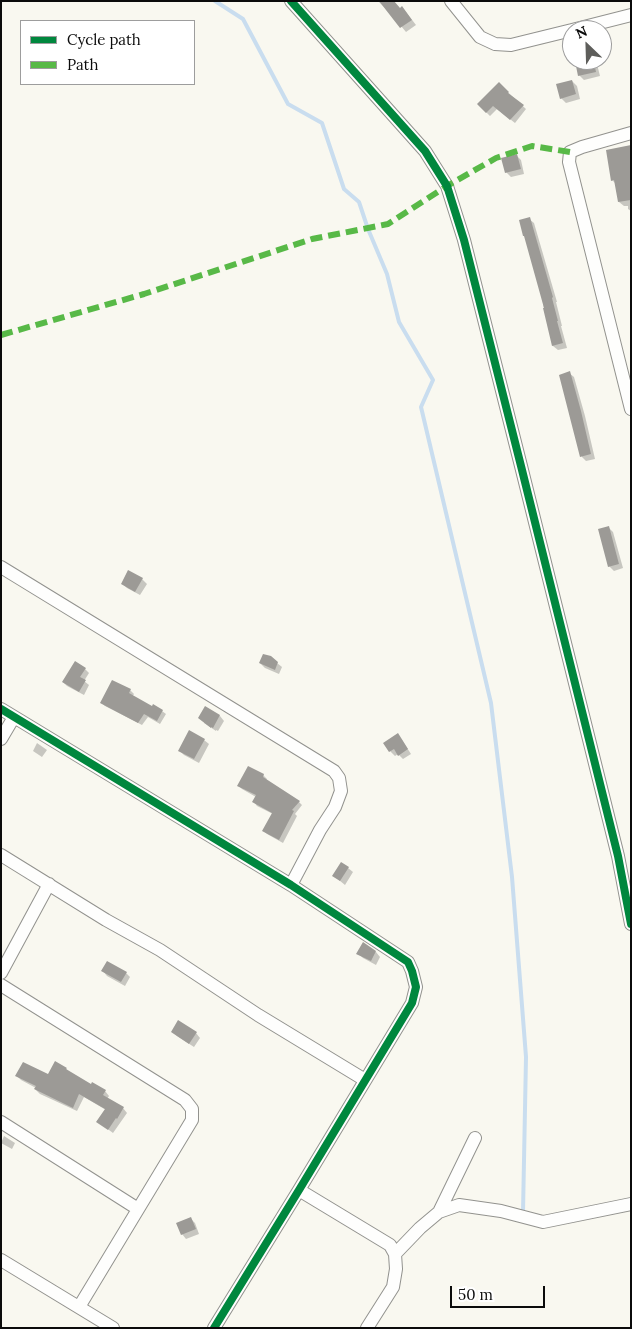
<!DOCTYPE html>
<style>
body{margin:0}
#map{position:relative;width:632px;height:1329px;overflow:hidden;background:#f9f8f0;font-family:Lora,serif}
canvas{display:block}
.frame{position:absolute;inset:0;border:2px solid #0b0b0b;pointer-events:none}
.legend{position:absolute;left:20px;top:20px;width:175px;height:65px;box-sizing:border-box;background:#fff;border:1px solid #9d9d9d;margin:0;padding:6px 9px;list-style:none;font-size:15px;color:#0b0b0b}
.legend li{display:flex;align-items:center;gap:10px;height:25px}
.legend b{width:25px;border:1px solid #9d9d9d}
.north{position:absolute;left:562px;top:20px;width:50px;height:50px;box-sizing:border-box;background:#fff;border:1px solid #9d9d9d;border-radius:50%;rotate:336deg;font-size:14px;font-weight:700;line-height:20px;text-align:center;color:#0b0b0b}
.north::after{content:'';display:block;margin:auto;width:18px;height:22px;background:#5e5e5b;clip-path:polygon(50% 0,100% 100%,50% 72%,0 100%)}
.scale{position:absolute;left:450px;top:1286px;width:95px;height:22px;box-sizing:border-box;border:2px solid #0b0b0b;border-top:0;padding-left:6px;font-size:15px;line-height:18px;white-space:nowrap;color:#0b0b0b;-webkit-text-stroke:4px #fff;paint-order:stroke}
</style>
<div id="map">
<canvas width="632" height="1329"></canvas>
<div class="frame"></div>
<ul class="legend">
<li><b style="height:6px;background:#00873e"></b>Cycle path</li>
<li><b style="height:6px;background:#58b947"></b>Path</li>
</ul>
<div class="north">N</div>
<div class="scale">50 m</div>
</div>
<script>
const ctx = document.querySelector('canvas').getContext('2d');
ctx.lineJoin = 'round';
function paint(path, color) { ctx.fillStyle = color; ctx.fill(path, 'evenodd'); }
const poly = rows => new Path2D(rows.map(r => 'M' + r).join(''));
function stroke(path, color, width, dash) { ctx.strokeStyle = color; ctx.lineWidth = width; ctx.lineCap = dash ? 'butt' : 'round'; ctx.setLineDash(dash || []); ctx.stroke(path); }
const shadow = poly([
 [378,1,393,1,400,9,406,12,416,25,406,32,391,14],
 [576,60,596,60,600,76,584,80,579,75],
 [572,81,577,86,580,99,566,103,561,98],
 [499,84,526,109,515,123,497,109,490,116,478,104],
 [631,145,631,211,628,209,628,206,624,206,619,202,616,184,612,180],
 [516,155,521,160,524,174,511,177,506,172],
 [529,219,534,223,557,302,556,302,562,326,561,326,567,348,558,350,553,346,544,309],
 [569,373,574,377,585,416,595,459,586,461,582,457,560,375],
 [608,527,613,532,623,568,614,571,609,566],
 [142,579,147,584,140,595,127,588,122,583],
 [260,663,277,663,282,667,279,674,265,668],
 [85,669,89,673,84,681,89,685,84,695,67,686,63,682],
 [113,682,130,690,134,694,132,697,152,708,162,711,166,714,160,724,148,717,142,725,105,706,102,703],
 [205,708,220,716,224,721,218,731,216,730,216,731,204,723],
 [398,735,402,740,411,754,403,759,398,754,395,756,390,751],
 [204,740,209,744,199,763,184,755,179,750],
 [37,743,47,750,42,757,33,751],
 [263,775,267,779,266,780,299,802,302,805,295,814,297,816,283,843,267,834,264,831,273,814,257,806,254,802,256,797,242,789,239,786],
 [348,868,353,872,345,885,334,876],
 [363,944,376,952,380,957,376,965,363,958,358,953],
 [103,971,126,973,130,977,125,986,107,976],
 [173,1032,196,1033,200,1038,194,1047,177,1036],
 [55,1063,66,1069,70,1073,91,1086,105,1091,109,1096,107,1099,123,1108,127,1113,113,1133,97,1121,106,1110,84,1097,77,1111,40,1094,35,1089,36,1088,21,1080,17,1076,49,1075],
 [4,1136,15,1143,12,1149,1,1143],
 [190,1218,195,1223,199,1234,186,1239,182,1234]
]);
const stream = poly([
 [215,1,243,19,288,104,322,123,344,189,359,202,368,229,387,274,399,322,433,380,421,407,491,703,512,877,526,1057,523,1212]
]);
const building = poly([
 [379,1,394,1,400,8,402,6,412,20,400,28],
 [594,62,596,72,578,76,576,66],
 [572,80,576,94,560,99,556,84],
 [499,82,509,92,508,93,524,105,510,120,493,106,486,113,477,104],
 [631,145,631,200,618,202,614,180,611,181,606,150],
 [517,154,521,169,505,173,501,158],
 [530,217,553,297,552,298,558,321,557,321,563,343,552,346,543,308,544,308,524,236,523,236,519,220],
 [570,371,581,411,591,454,580,457,559,375],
 [609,526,619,564,608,567,598,529],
 [128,570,143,578,135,592,121,584],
 [263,654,271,656,278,662,275,670,259,663],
 [75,661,86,668,80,677,86,680,79,692,62,682],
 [112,680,131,689,129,693,152,706,153,704,163,710,157,721,144,714,138,723,100,703],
 [205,706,220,715,213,728,211,727,211,728,198,718],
 [189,730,205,739,194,759,178,751],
 [398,733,408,749,398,756,394,749,389,752,383,743],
 [248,766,264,774,263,777,300,801,292,810,294,811,279,840,262,831,272,813,252,802,256,795,237,786],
 [341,862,349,867,340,881,332,876],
 [363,942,376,951,371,961,356,954],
 [107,961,127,972,121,982,101,971],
 [178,1020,197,1032,189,1044,171,1032],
 [55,1061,67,1068,66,1069,91,1084,92,1082,106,1090,103,1095,124,1107,117,1119,116,1118,108,1130,96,1122,105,1109,79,1094,73,1108,34,1089,36,1086,15,1076,23,1062,48,1074],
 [191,1217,196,1229,181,1235,176,1223]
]);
const minor = poly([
 [291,1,425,151,447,186,464,240,521,466,618,856,631,924],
 [451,1,480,37,495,44,511,45,572,30],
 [572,30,631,15],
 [631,133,582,147,570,152,569,162,631,409],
 [1,567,334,771,339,778,341,791,335,807,320,830,291,885],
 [1,709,291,885,408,962,412,971,416,987,412,1003,299,1190,214,1328],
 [1,739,14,717],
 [1,855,106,920,160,950,258,1015,365,1080],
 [1,973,49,884],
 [1,985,185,1100,192,1109,192,1120,79,1307],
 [1,1122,138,1209],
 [299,1190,390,1245,395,1254,396,1269,393,1287,367,1328],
 [439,1212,475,1138],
 [395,1254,420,1228,439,1212,459,1205,501,1211,543,1222,631,1204],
 [1,1260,113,1328]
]);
const quiet = poly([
 [1,335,144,294,312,239,388,224,447,186,496,158,532,146,570,152]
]);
const cycleway = poly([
 [291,1,425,151,447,186,464,240,521,466,618,856,631,924],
 [1,709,291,885,408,962,412,971,416,987,412,1003,299,1190,214,1328]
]);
paint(shadow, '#0003');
stroke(stream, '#c9ddef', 4);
paint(building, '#9c9a96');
stroke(minor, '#92928e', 14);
stroke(minor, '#fefefd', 12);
stroke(quiet, '#58b947', 6, [12, 6]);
stroke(cycleway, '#00873e', 8);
</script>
